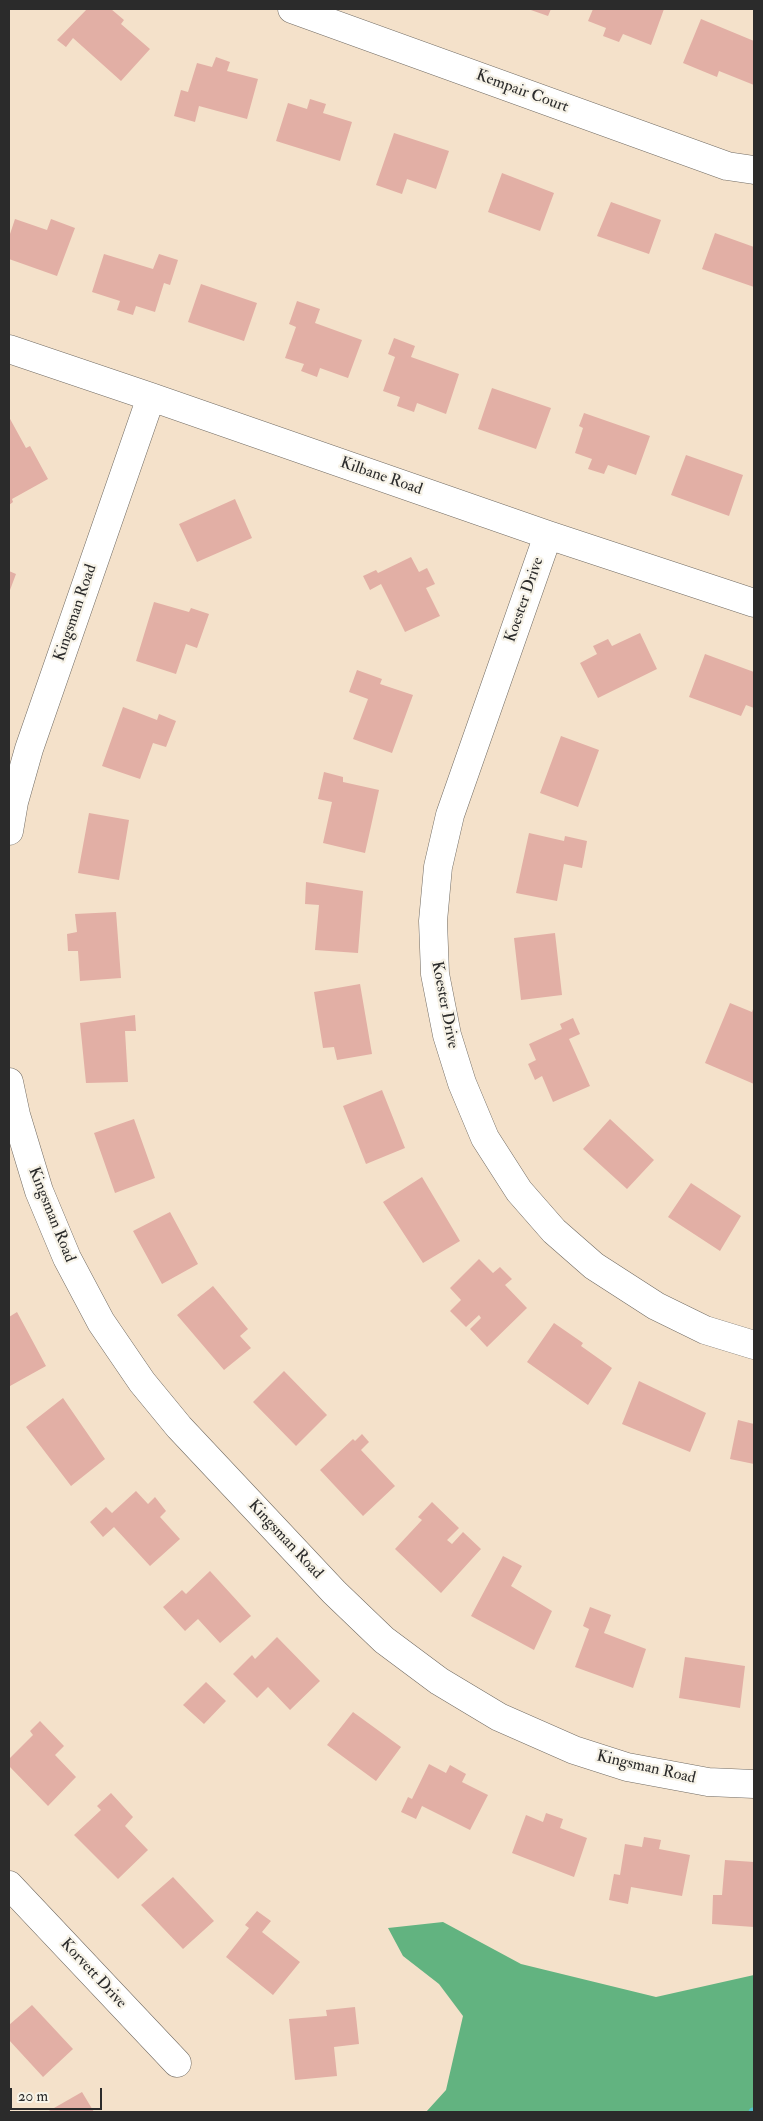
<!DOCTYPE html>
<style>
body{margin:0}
#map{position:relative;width:763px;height:2121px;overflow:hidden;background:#f4e1ca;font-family:"IM FELL Double Pica",serif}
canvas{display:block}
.frame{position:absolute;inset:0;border:10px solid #2b2b2b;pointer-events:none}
.scale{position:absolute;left:10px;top:2088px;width:92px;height:22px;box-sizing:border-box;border:2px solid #2b2b2b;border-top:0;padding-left:6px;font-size:15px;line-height:18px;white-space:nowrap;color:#2b2b2b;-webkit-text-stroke:4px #f7f3e8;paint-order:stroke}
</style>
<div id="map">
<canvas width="763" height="2121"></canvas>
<div class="frame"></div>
<div class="scale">20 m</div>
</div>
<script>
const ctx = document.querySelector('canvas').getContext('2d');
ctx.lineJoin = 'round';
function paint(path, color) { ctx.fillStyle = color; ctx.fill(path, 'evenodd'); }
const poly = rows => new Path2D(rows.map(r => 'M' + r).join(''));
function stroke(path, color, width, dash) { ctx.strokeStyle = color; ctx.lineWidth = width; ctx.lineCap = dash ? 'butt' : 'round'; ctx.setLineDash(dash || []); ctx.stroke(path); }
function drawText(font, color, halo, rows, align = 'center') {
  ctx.font = font + ' "IM FELL Double Pica",serif'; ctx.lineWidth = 4.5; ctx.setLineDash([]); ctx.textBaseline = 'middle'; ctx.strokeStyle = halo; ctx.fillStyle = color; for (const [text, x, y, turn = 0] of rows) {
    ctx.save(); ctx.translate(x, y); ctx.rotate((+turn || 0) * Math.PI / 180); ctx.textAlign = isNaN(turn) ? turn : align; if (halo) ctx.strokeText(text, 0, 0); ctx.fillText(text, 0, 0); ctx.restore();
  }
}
const forest = poly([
 [443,1922,521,1964,656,1997,754,1975,754,2112,426,2112,446,2090,463,2016,439,1984,403,1956,388,1928]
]);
const stream = poly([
 [753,2112,754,2112]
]);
const building = poly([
 [87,9,111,9,124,20,121,24,150,49,121,81,73,38,66,47,57,40],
 [528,9,551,9,548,16],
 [593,9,664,9,651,45,623,34,619,42,603,36,606,28,588,21],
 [701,19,754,41,754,85,719,71,717,77,683,63],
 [216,57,230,62,227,71,258,79,247,119,199,106,195,122,174,116,181,90,188,92,197,63,212,67],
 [310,99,326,104,323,113,352,122,340,161,276,141,288,103,307,109],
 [394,133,449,151,436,189,407,179,402,194,376,185],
 [502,173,554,193,540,231,488,212],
 [611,202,661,220,649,254,597,236],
 [15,219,47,230,51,219,75,228,57,276,9,259,9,237],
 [715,233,754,247,754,287,702,269],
 [104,254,153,269,159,254,178,260,170,285,164,283,155,312,136,306,133,315,117,310,120,301,92,292],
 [201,284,257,303,244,341,188,322],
 [297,301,320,309,315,323,362,340,348,378,320,368,317,377,301,371,304,364,285,358,296,327,289,324],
 [394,338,415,346,411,357,459,374,446,414,417,403,414,412,397,406,400,397,383,391,395,357,388,354],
 [492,388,551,408,536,449,478,429],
 [584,413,650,436,636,475,608,465,604,474,588,469,592,459,575,453,583,428,579,426],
 [9,417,26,448,30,446,48,479,12,499,13,502,9,505],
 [686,455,743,475,729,516,671,495],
 [235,499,252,538,197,562,179,524],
 [411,557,419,572,427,568,435,584,426,588,440,616,405,632,381,584,370,590,363,576,376,570,378,573],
 [9,571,16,574,10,590,9,589],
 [154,602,189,612,191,608,209,614,197,648,186,644,176,674,136,661],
 [640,633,657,669,598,698,580,663,597,654,593,646,608,639,612,646],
 [705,654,754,672,754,708,746,705,741,716,689,697],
 [357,670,382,679,380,684,413,695,392,753,353,739,368,699,349,692],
 [123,707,157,720,159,714,176,721,166,747,153,743,140,779,102,766],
 [561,736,599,750,578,807,540,793],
 [324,772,343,777,343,782,379,790,365,853,323,843,332,802,318,799],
 [89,813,129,820,119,880,78,873],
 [529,833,564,841,565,836,587,841,582,868,564,864,557,901,516,893],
 [306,882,363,891,358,953,315,950,319,905,305,904],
 [116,912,121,978,80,981,78,951,68,951,67,934,77,932,75,914],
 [555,933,562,995,521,1000,514,938],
 [360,984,372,1054,337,1060,334,1047,323,1048,314,992],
 [730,1003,752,1012,754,1006,754,1084,705,1063],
 [135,1015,136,1031,125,1031,128,1082,86,1083,80,1023],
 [573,1018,580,1034,569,1039,590,1086,553,1102,542,1076,535,1080,528,1064,536,1060,529,1044,562,1029,560,1024],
 [382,1090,405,1148,366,1164,343,1106],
 [134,1119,155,1178,115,1193,94,1133],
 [610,1119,654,1160,627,1189,583,1149],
 [422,1177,460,1241,423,1263,383,1202],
 [691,1183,741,1216,720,1251,668,1217],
 [170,1212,198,1264,162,1284,133,1231],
 [479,1259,493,1273,500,1267,512,1279,505,1285,527,1308,487,1347,470,1329,481,1318,479,1315,466,1327,450,1311,461,1300,450,1288],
 [213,1286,248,1329,240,1336,251,1348,224,1370,177,1315],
 [17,1312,46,1366,10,1386,9,1317],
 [554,1323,583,1343,581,1346,612,1368,588,1405,527,1362],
 [284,1371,327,1415,296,1446,253,1402],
 [639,1381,706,1413,690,1452,622,1424],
 [63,1398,105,1459,71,1486,26,1427],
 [738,1420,754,1424,754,1464,730,1459],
 [362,1434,369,1442,361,1450,395,1486,363,1516,320,1470,353,1439,355,1441],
 [136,1491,148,1504,155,1497,166,1511,160,1517,180,1539,150,1566,114,1527,103,1537,90,1522,106,1507,112,1513],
 [432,1502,459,1528,447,1540,452,1544,463,1532,481,1549,441,1593,395,1549,422,1520,418,1517],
 [503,1556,522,1566,511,1586,552,1611,534,1650,471,1616],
 [210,1571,251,1616,220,1643,198,1619,185,1631,163,1607,182,1590,186,1594],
 [590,1607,611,1615,604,1633,646,1649,633,1688,575,1667,589,1629,583,1626],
 [277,1637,320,1681,290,1710,268,1687,257,1698,233,1674,252,1655,255,1659],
 [685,1657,745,1666,740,1708,679,1698],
 [206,1682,226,1701,204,1724,183,1705],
 [353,1712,401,1747,376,1781,327,1745],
 [40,1721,64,1746,55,1755,76,1777,48,1806,9,1766,9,1759,33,1735,30,1731],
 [429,1764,446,1773,450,1765,466,1774,462,1782,488,1795,470,1830,422,1806,416,1819,401,1812,408,1797,412,1799],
 [111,1793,133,1817,125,1826,148,1850,118,1879,74,1835,101,1810,97,1806],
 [546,1813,563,1819,560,1828,587,1838,574,1877,512,1853,526,1815,543,1822],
 [644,1837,661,1840,659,1849,690,1855,682,1896,631,1887,628,1904,609,1900,614,1874,620,1875,625,1844,642,1847],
 [725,1860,754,1862,754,1927,712,1924,713,1895,722,1895],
 [173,1877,214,1921,183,1949,141,1905],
 [257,1911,271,1921,262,1932,300,1962,273,1995,226,1957,249,1928,245,1925],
 [32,2005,73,2049,43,2077,9,2040,9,2025],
 [355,2007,359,2044,334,2047,337,2076,295,2080,289,2019,327,2016,326,2010],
 [82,2092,94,2112,47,2112]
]);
const street = poly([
 [292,9,727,166,754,170],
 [9,349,151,397,548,535,754,603],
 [548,535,450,815,438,867,433,921,435,974,447,1035,462,1083,485,1138,519,1191,554,1231,594,1266,656,1306,705,1330,754,1345],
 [9,831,14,802,29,749,151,397],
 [9,1082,16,1115,39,1191,67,1258,101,1322,142,1382,179,1427,334,1592,384,1640,439,1681,499,1717,574,1750,627,1767,708,1782,754,1784],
 [9,1885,177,2063]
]);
const streetNames = [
 ["Kempair Court",522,92,20],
 ["Kilbane Road",381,477,19],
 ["Koester Drive",525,600,-71],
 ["Kingsman Road",76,613,-71],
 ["Koester Drive",444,1005,79],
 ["Kingsman Road",51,1215,68],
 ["Kingsman Road",285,1540,47],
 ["Kingsman Road",646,1768,13],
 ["Korvett Drive",93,1974,47]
];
paint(forest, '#62b380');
stroke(stream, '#52c0c9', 9);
paint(building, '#e2afa5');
stroke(street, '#716b63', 29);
stroke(street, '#fff', 28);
drawText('16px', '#2b2b2b', '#f7f3e8', streetNames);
</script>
